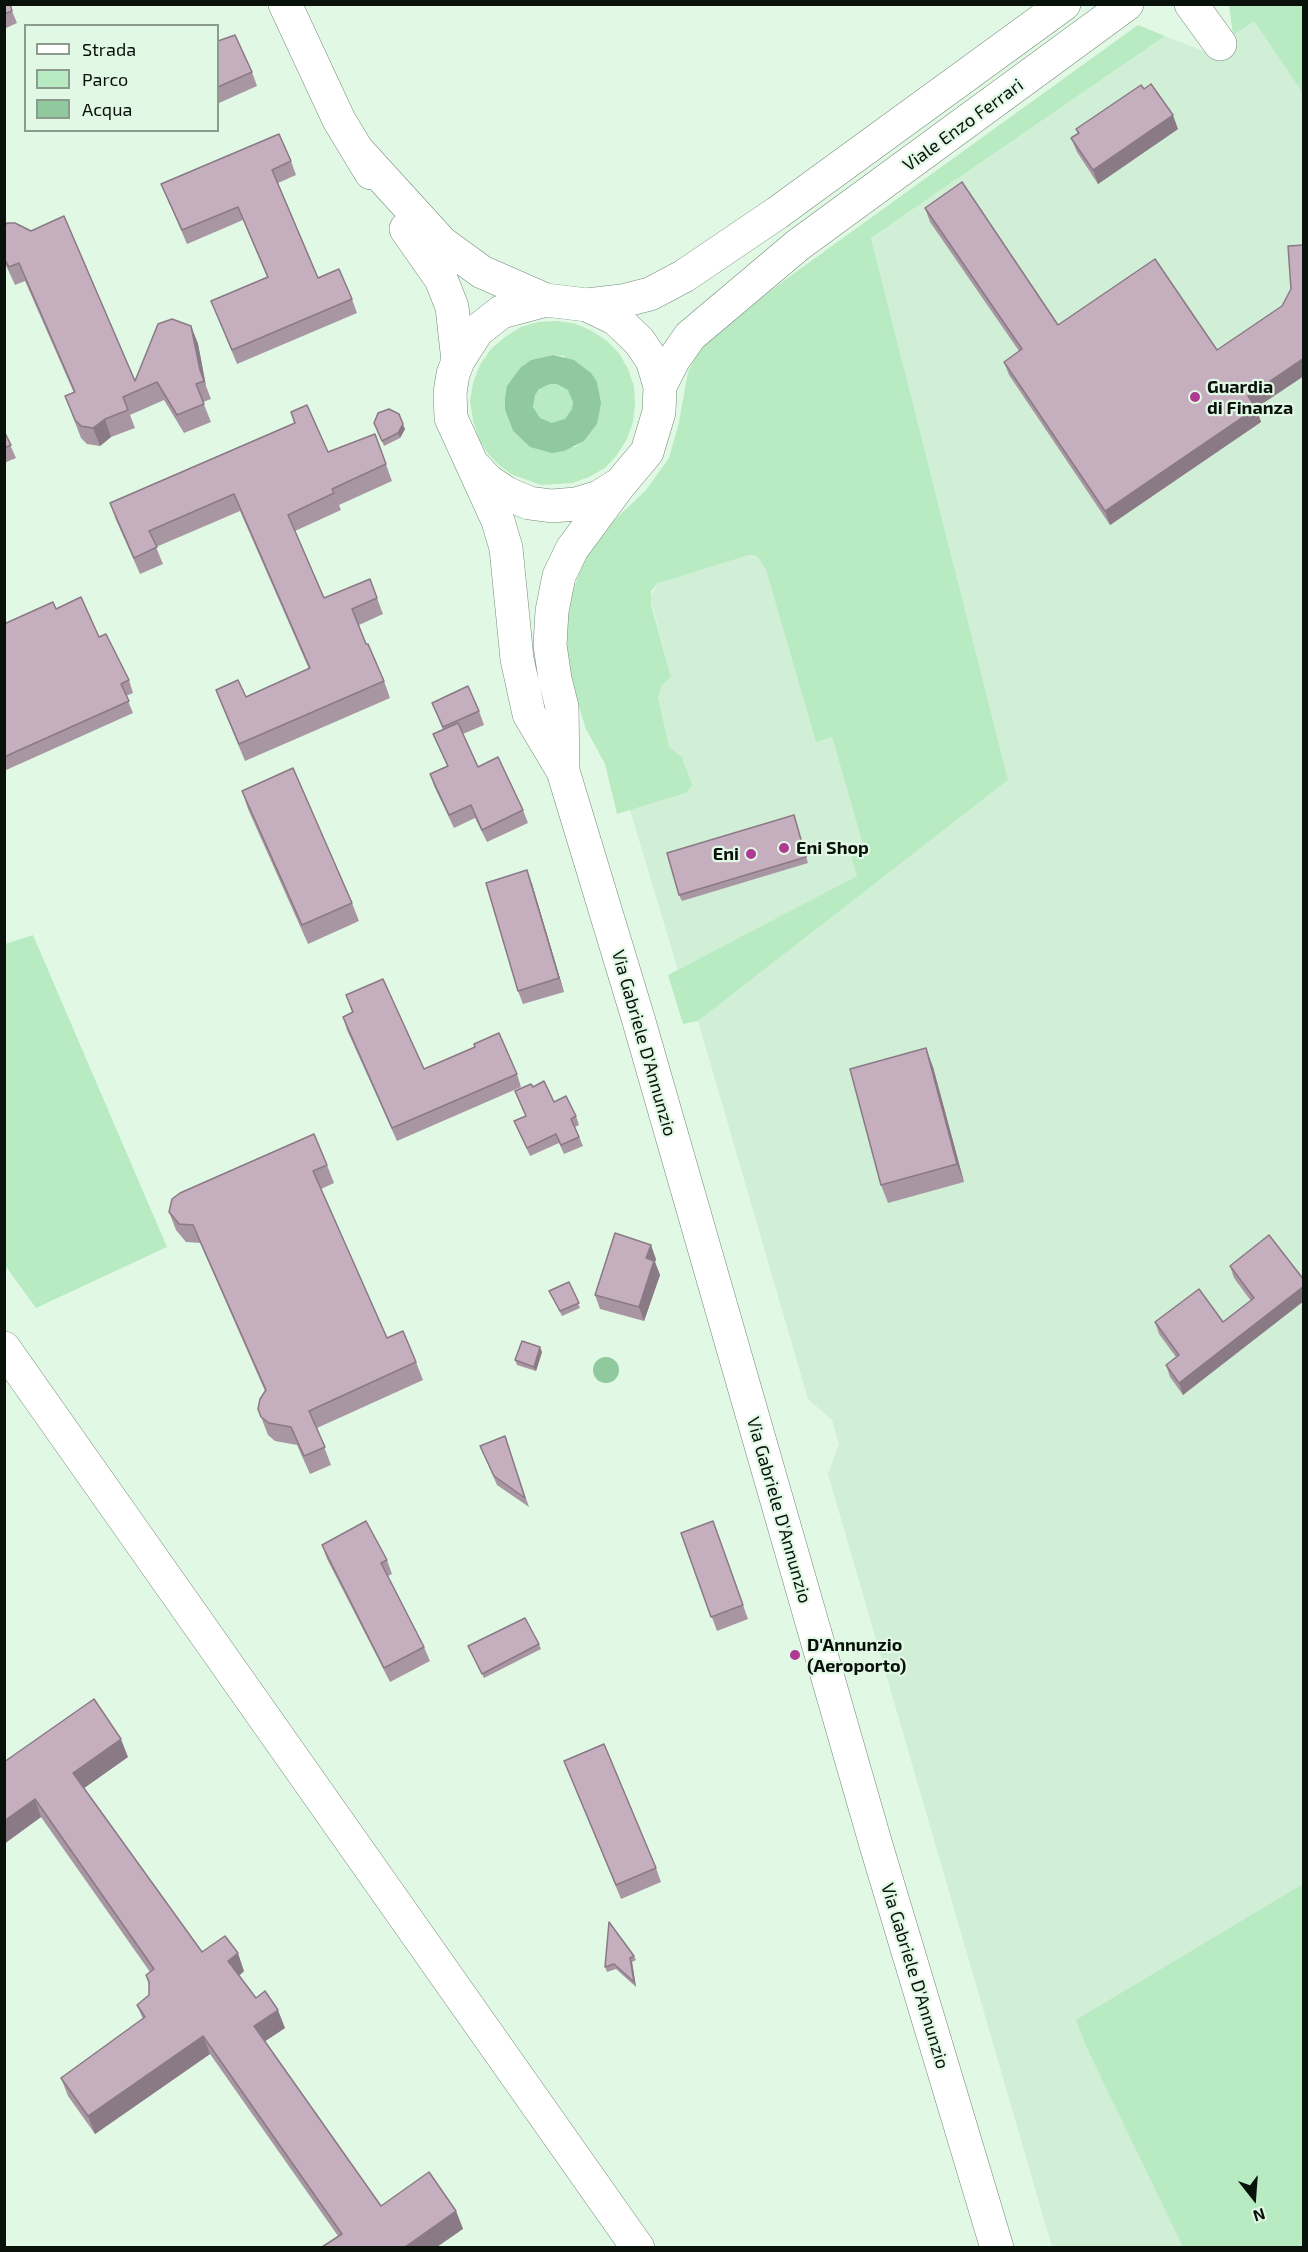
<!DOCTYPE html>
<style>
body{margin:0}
#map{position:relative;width:1308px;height:2252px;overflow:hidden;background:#e1f8e5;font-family:"Exo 2",sans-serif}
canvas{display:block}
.frame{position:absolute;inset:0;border:6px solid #09110b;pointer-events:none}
.legend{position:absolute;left:24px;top:24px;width:195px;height:108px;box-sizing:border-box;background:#e1f8e5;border:2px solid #8b9c8e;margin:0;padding:8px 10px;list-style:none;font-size:18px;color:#09110b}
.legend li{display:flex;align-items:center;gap:12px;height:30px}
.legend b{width:30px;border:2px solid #8b9c8e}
.north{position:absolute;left:1224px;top:2168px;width:60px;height:60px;-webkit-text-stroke:4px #e1f8e5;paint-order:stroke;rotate:163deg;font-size:16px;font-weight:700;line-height:24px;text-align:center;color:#09110b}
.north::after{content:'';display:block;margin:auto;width:21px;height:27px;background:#09110b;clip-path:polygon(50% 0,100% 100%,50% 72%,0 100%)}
</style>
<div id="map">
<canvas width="1308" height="2252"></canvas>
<div class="frame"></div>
<ul class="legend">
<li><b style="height:8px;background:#fff"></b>Strada</li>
<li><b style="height:16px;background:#b8ebc2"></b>Parco</li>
<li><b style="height:16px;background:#90c99d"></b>Acqua</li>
</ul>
<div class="north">N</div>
</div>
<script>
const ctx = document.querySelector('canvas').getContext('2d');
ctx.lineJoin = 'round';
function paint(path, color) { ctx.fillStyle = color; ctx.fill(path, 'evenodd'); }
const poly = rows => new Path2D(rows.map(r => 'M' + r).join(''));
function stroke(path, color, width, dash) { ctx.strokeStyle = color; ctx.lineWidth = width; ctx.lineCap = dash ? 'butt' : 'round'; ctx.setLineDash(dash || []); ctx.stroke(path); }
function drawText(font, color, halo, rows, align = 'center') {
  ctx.font = font + ' "Exo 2",sans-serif'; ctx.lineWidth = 4.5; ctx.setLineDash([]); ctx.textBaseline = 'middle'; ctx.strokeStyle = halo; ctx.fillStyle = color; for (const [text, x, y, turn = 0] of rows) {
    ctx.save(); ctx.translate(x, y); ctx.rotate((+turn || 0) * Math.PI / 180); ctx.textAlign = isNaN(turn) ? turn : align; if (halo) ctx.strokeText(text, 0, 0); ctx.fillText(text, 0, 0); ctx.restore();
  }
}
const built = poly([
 [1254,21,1304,93,1303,2247,1052,2247,828,1474,839,1444,832,1420,808,1399,698,1021,1008,780,871,238,1165,36,1206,52],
 [749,555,759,559,766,570,816,741,832,737,865,852,857,876,678,970,630,810,686,793,685,762,669,747,658,697,662,685,671,677,650,597,658,583]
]);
const green = poly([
 [1229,5,1303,5,1303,93,1254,21,1233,35],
 [1138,25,1165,36,871,238,1008,780,698,1021,683,1024,668,975,857,876,851,856,865,852,832,737,816,742,766,570,759,559,755,556,749,555,665,581,658,583,651,591,651,605,671,677,662,685,658,697,669,747,682,757,692,785,686,793,617,814,605,764,586,729,571,682,565,642,571,597,583,562,603,531,646,490,669,458,679,422,688,372,698,352,707,343,738,315,800,269],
 [556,321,573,323,590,330,606,340,619,353,628,369,634,386,635,404,633,422,627,439,617,455,605,468,589,477,572,483,541,485,511,474,499,465,488,454,479,439,473,420,470,401,473,383,480,365,491,349,505,337,521,327,538,322],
 [553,355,564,356,597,424,584,441,575,447,530,447,513,431,505,410,505,398,521,367,531,360],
 '533 403a20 20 0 1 1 40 0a20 20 0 1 1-40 0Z',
 [33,935,167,1247,36,1308,4,1264,5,944],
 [1303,1884,1303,2247,1183,2247,1086,2046,1076,2020]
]);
const water = poly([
 [553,355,574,360,591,373,597,382,601,403,597,424,584,441,564,451,552,453,530,447,513,431,505,410,505,398,507,386,521,367,531,360],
 [550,384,557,384,568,390,573,402,572,409,565,419,552,423,540,418,533,407,535,395,539,389],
 '593 1370a13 13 0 1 1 26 0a13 13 0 1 1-26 0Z'
]);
const minor = poly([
 [1191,4,1220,44],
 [587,305,622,301,650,294,684,276,777,213,1064,4],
 [660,386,674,359,690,336,798,245,1127,4],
 [4,1348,638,2248]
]);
const major = poly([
 [285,4,339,120,371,173],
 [360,153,442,243,482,272,546,300,587,305,616,319,639,341,652,360,660,386,659,412,647,452,620,484,572,549,559,576,552,611,550,645,555,679,562,707,563,769],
 [406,229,441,279,452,307,458,361],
 [546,300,501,312,477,331,458,361,453,374,450,393,451,418,498,521,506,548,517,659,529,714,563,771,638,1018,876,1845,997,2248],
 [476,468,487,480,506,493,529,503,552,506,576,504,599,497,618,485]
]);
const wall = poly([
 [4,4,12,11,17,23,4,29],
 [218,41,252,72,257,86,219,103,218,100],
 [1144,89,1178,129,1098,184,1077,152,1071,138,1078,133,1076,129],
 [291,161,296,175,278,183,318,278,352,299,357,313,237,364,211,301,267,277,243,220,187,244,161,184],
 [925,208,1058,325,1217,350,1282,306,1291,289,1304,245,1256,408,1261,422,1110,525,1009,375,1004,362,1019,351,930,222],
 [4,226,135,381,191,326,198,344,206,386,211,399,203,402,211,422,184,433,164,400,130,415,135,428,111,437,100,446,87,444,81,438,65,396,74,393,25,281,15,285,4,261],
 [291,412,328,452,375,434,392,481,339,505,341,510,295,531,324,598,370,579,383,614,359,625,366,644,384,681,390,698,245,761,222,706,216,690,246,697,309,669,240,511,156,547,163,564,140,574,116,520,110,503,294,423],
 [374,423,405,429,400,438,384,446],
 [4,431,16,458,4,463],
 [56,609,99,637,129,680,133,693,126,696,133,713,4,771,4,624],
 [432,703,479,711,484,725,463,734,478,767,523,810,528,823,487,842,475,818,454,828,434,786,430,774,447,766,433,734,443,730],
 [242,791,352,903,359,921,308,944,248,809],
 [794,815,808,863,682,901,679,895],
 [532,884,564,992,523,1004,518,991],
 [346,995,424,1069,517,1074,521,1087,397,1141,347,1030,343,1017,352,1012],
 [933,1067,964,1182,888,1203,881,1185],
 [533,1087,576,1116,579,1125,575,1127,583,1146,564,1154,559,1143,530,1156,514,1121,526,1116,515,1091],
 [327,1165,334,1183,321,1189,387,1338,416,1362,423,1380,317,1428,331,1465,310,1474,297,1445,275,1441,268,1435,258,1409,265,1391,200,1243,186,1242,176,1230,169,1212],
 [656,1259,655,1262,660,1275,644,1321,600,1309,595,1295],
 [1230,1266,1304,1280,1183,1395,1170,1377,1166,1365,1176,1357,1159,1334,1155,1322,1223,1322,1251,1301,1234,1278],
 [569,1282,580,1308,562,1316,549,1291],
 [542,1352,536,1371,517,1365,515,1360],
 [505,1436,529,1507,497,1485,480,1446],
 [713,1521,748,1619,717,1631,681,1533],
 [322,1545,387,1560,392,1574,388,1576,424,1647,430,1661,390,1682,327,1559],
 [539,1644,541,1649,484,1678,468,1646],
 [128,1757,84,1788,202,1952,244,1971,239,1976,256,1998,285,2028,265,2041,381,2206,456,2211,463,2229,338,2236,210,2054,95,2134,68,2096,61,2078,143,2019,137,2005,149,1995,149,1984,146,1975,150,1972,41,1817,4,1844,4,1762],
 [564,1761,656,1868,661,1882,621,1899],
 [634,1956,636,1960,632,1962,636,1987,616,1969,607,1972,605,1967]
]);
const shadedWall = poly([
 [1173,115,1178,129,1098,184,1093,170],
 [191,326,198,344,206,386,200,370],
 [1304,358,1304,376,1256,408,1261,422,1110,525,1105,511,1248,396],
 [105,419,111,437,100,446,93,428],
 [403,424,405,429,400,438,398,433],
 [527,870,532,884,564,992,559,978],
 [926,1048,933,1067,964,1182,957,1164],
 [651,1245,656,1259,655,1262,660,1275,644,1321,639,1307,646,1258],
 [1304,1286,1304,1301,1183,1395,1179,1383],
 [540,1347,542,1352,536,1371,534,1367],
 [121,1739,128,1757,80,1791,73,1773],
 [35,1799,41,1817,4,1844,4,1821],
 [238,1953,244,1971,235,1979,228,1961],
 [630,1958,632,1962,636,1987,634,1982],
 [278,2010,285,2028,261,2044,254,2026],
 [203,2036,210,2054,95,2134,88,2116],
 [456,2211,463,2229,437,2247,405,2247]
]);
const building = poly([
 [4,4,10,4,12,11,4,14,4,4],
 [235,35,252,72,218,87,218,41,235,35],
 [1151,84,1173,115,1093,170,1071,138,1079,133,1076,129,1141,85,1144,89,1151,84],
 [279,134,291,161,272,170,318,278,339,269,352,299,232,350,211,301,268,277,238,207,182,230,161,184,279,134],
 [962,182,1058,325,1155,259,1217,350,1282,306,1291,289,1288,246,1304,245,1304,358,1248,396,1256,408,1105,511,1004,362,1022,349,925,208,962,182],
 [64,216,135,381,158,324,172,319,191,326,200,370,204,381,196,384,204,404,177,415,157,382,123,397,128,410,105,419,93,428,81,426,75,420,65,396,75,392,19,263,9,267,4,258,4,226,7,223,15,223,31,231,64,216],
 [307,405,328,452,375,434,386,464,332,489,334,493,288,515,324,598,370,579,377,598,352,609,366,644,368,644,384,681,239,744,216,690,238,680,246,697,310,668,234,494,149,531,157,547,134,558,110,503,295,423,291,412,307,405],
 [389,409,399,414,403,424,398,433,382,441,374,423,378,413,389,409],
 [4,431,11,445,4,448,4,431],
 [81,597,99,637,106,634,129,680,121,684,129,701,4,757,4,624,53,602,56,609,81,597],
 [468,686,479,711,443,727,432,703,468,686],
 [458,723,478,767,498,757,523,810,482,830,471,805,449,815,430,774,448,766,433,734,458,723],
 [293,768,352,903,302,925,242,791,293,768],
 [794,815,806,857,679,895,667,853,794,815],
 [527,870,559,978,518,991,486,883,527,870],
 [383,979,424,1069,475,1047,474,1044,499,1033,517,1074,392,1128,343,1017,353,1012,346,995,383,979],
 [926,1048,957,1164,881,1185,850,1069,926,1048],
 [544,1081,554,1102,566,1096,576,1116,571,1119,579,1137,561,1145,556,1134,527,1148,514,1121,526,1116,515,1091,531,1084,533,1087,544,1081],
 [314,1134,327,1165,313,1171,387,1338,403,1331,416,1362,309,1411,325,1447,304,1456,291,1427,269,1423,261,1417,258,1409,260,1399,266,1390,193,1225,179,1224,169,1212,172,1199,180,1193,314,1134],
 [615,1233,651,1245,646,1258,654,1261,639,1307,595,1295,615,1233],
 [1269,1235,1304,1280,1304,1286,1179,1383,1166,1365,1179,1355,1155,1322,1199,1289,1223,1322,1254,1298,1230,1266,1269,1235],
 [569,1282,579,1303,560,1311,549,1291,569,1282],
 [522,1341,540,1347,534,1367,515,1360,522,1341],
 [505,1436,525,1498,494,1476,480,1446,505,1436],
 [366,1521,387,1560,381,1563,424,1647,384,1668,322,1545,366,1521],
 [713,1521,743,1605,711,1617,681,1533,713,1521],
 [525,1618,539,1644,482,1674,468,1646,525,1618],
 [94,1699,121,1739,73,1773,202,1952,225,1936,238,1953,228,1961,256,1998,265,1991,278,2010,254,2026,381,2206,429,2172,456,2211,405,2247,322,2247,342,2234,203,2036,88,2116,61,2078,145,2017,137,2005,149,1995,149,1982,146,1975,154,1969,35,1799,4,1821,4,1762,94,1699],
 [604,1744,656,1868,616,1885,564,1761,604,1744],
 [609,1922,634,1956,630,1958,634,1982,614,1964,605,1967,609,1922]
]);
const markers = [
 [1195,397,6,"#ae3a94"],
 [784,848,6,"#ae3a94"],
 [751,854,6,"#ae3a94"],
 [795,1655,6,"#ae3a94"]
];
const streetNames = [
 ["Viale Enzo Ferrari",963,125,-36],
 ["Via Gabriele D'Annunzio",644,1043,74],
 ["Via Gabriele D'Annunzio",779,1510,74],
 ["Via Gabriele D'Annunzio",915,1976,73]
];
const poiNames = [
 ["Guardia",1207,387],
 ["di Finanza",1207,408],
 ["Eni Shop",796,848],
 ["Eni",739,854,"right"],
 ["D'Annunzio",807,1645],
 ["(Aeroporto)",807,1666]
];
paint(built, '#d1eed7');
paint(green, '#b8ebc2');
paint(water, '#90c99d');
stroke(minor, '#758a79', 34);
stroke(major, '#758a79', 34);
stroke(minor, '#fff', 33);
stroke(major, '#fff', 33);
paint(wall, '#a996a3');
paint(shadedWall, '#8a7a85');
paint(building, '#c5aebe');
stroke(building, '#8a7a85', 1.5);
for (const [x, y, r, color] of markers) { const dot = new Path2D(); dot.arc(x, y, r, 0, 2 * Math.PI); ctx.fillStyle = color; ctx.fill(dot); stroke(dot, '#e1f8e5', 2); }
drawText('18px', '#09110b', '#e1f8e5', streetNames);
drawText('bold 18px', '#09110b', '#e1f8e5', poiNames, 'left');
</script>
